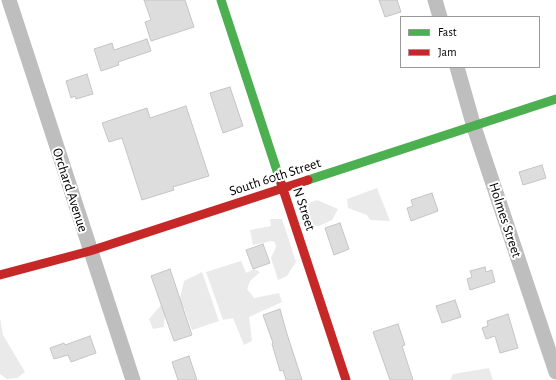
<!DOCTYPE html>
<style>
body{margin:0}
#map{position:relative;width:556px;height:380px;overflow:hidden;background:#fff;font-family:"Alegreya Sans",sans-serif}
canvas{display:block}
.legend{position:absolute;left:400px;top:16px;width:140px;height:52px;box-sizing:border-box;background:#fff;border:1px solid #999;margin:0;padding:5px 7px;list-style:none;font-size:12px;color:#000}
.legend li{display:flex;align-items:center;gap:8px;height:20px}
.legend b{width:20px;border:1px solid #999}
</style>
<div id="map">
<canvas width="556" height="380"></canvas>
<ul class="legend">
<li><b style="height:5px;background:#4caf50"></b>Fast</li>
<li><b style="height:5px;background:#c62828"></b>Jam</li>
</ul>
</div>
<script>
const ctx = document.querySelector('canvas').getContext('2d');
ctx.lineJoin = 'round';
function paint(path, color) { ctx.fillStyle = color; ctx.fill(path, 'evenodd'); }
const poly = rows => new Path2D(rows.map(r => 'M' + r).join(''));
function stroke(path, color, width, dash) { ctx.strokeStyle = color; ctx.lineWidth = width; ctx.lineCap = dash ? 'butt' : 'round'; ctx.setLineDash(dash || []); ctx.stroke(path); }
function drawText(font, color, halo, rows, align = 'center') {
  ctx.font = font + ' "Alegreya Sans",sans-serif'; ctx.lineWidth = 4; ctx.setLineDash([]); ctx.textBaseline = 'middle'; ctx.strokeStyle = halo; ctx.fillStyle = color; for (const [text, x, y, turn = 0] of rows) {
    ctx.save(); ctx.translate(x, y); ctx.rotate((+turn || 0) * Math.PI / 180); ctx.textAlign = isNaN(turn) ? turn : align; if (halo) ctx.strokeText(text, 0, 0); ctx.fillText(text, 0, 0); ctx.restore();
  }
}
const green = poly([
 [377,188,390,221,370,220,367,215,348,208,347,199],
 [317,200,338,209,332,220,319,226,302,225,302,206],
 [270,219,282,219,296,262,287,276,278,280,271,258,276,247,275,242,272,241,253,245,250,230,271,226],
 [241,261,246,273,254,269,260,272,250,281,247,289,254,298,279,293,282,302,249,317,252,341,244,345,233,318,223,320,206,272],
 [202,272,219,321,192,330,184,308,165,315,164,327,153,329,149,319,162,304,180,298,184,281],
 [0,318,3,335,25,372,17,378,7,379,0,374],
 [489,368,493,380,450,380,453,374]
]);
const building = poly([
 [144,0,185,0,194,27,151,41,145,22,151,20,144,0],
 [379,0,397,0,401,12,385,17,379,0],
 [147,39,151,51,118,62,119,65,101,71,94,49,112,43,114,50,147,39],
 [87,74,93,94,76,99,75,96,71,98,66,81,87,74],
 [230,87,243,126,223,133,210,93,230,87],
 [186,106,209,176,173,187,174,190,142,200,122,138,109,142,102,123,147,108,150,118,186,106],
 [542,165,546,178,523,185,519,172,542,165],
 [432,193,438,211,411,221,407,208,413,206,411,200,432,193],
 [340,223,349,249,334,255,325,228,340,223],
 [263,244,270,263,253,269,246,250,263,244],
 [485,267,486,272,492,270,495,282,470,290,467,279,472,277,470,271,485,267],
 [170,269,192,335,174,341,151,276,170,269],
 [455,300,461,317,442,323,436,306,455,300],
 [280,309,287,334,302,380,286,380,283,370,280,371,272,344,273,343,263,315,280,309],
 [508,314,518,348,500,353,495,336,486,339,482,328,488,326,487,321,508,314],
 [398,324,405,345,402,346,413,380,390,380,373,332,398,324],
 [90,336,96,353,71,362,68,355,54,359,50,348,64,343,65,345,90,336],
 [189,356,197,380,178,380,172,362,189,356]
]);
const street = poly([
 [9,0,133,380],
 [435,0,440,17],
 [457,67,474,127,556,372]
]);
const fast = poly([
 [221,0,281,183],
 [308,180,556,99]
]);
const jam = poly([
 [281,183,346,380],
 [0,275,90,251,308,180]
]);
const streetNames = [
 ["South 60th Street",275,177,-18],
 ["Orchard Avenue",70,190,72],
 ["N Street",304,209,72],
 ["Holmes Street",505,220,72]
];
paint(green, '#eaeaea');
paint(building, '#ddd');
stroke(building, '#c5c5c5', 1);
stroke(street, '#bebebe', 15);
stroke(fast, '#4caf50', 9);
stroke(jam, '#c62828', 9);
drawText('14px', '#000', '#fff', streetNames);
</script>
